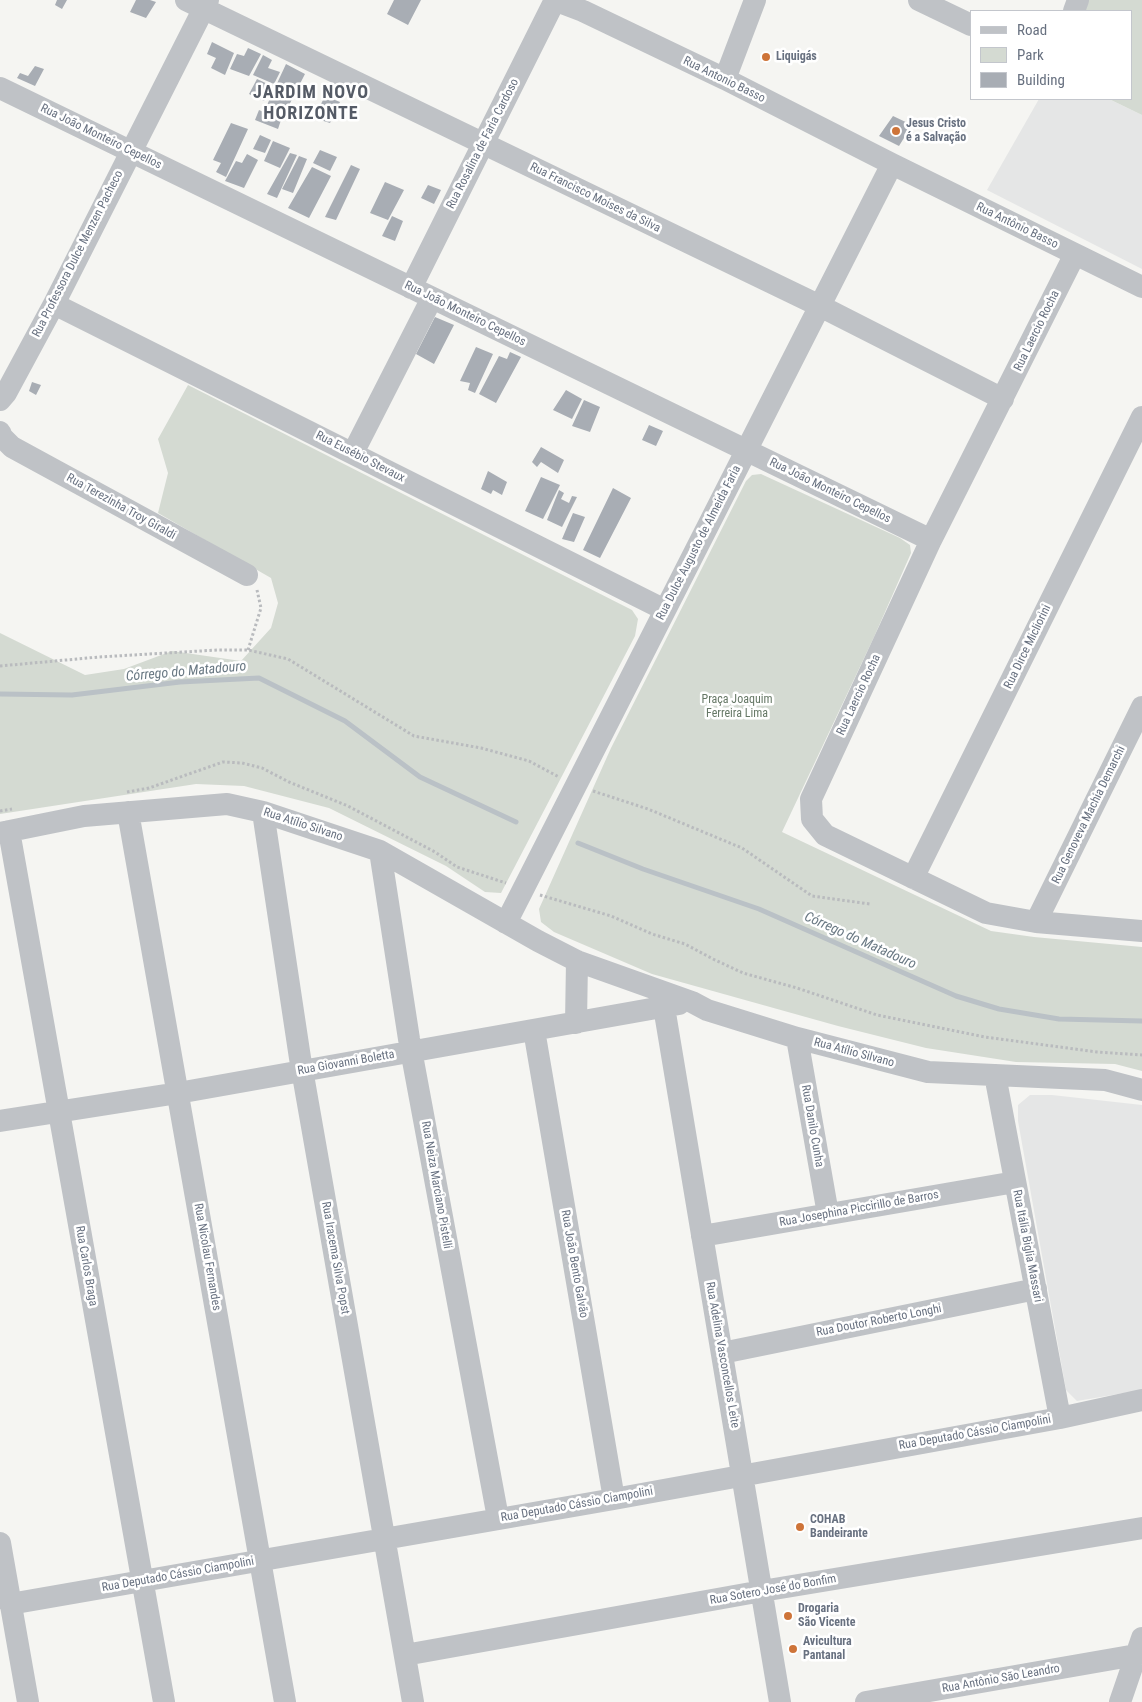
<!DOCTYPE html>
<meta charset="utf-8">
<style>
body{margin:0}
#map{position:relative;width:1142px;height:1702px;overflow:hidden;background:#f5f5f2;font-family:"Roboto Condensed",sans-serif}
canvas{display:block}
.legend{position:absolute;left:970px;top:10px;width:162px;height:90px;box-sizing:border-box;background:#fff;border:1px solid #c3c6cc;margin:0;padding:6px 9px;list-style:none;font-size:15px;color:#687180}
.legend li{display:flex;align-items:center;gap:10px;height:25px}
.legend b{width:25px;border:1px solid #c3c6cc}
</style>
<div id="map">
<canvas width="1142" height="1702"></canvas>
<ul class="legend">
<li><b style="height:6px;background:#bfc2c6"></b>Road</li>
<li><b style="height:14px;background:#d4dad2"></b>Park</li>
<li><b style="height:14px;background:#a8adb4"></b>Building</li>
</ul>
</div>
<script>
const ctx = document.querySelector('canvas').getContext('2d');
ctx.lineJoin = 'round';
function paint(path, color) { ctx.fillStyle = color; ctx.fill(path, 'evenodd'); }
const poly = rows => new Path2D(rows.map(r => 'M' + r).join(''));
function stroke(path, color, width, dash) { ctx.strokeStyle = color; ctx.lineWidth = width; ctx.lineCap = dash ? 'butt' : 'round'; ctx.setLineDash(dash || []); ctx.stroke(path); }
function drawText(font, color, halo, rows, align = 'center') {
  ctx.font = font + ' "Roboto Condensed",sans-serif'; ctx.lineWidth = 5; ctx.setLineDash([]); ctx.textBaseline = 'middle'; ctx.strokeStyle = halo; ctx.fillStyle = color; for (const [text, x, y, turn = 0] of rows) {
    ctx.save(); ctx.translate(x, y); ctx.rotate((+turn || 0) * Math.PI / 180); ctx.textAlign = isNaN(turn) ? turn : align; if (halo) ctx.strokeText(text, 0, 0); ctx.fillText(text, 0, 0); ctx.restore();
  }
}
const built = poly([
 [1039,99,1109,99,1142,115,1142,269,987,190],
 [1030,1095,1052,1095,1142,1105,1142,1390,1077,1401,1066,1390,1018,1121,1018,1105]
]);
const green = poly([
 [1088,0,1142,0,1142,115,1109,99,1131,99,1131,11,1083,11],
 [188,385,632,610,638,619,635,636,501,893,485,892,446,866,329,808,244,786,196,784,0,814,0,633,85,675,124,669,172,651,241,661,271,628,278,603,271,578,158,513,168,473,158,439],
 [761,474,900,538,910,545,911,553,874,637,782,832,991,931,1034,937,1142,947,1142,1071,1115,1064,1016,1062,926,1048,838,1026,652,974,554,932,541,922,539,909,611,748,746,481,752,475]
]);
const stream = poly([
 [0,694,72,695,180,682,259,678,345,721,420,777,516,822],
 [578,843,643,869,759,909,956,996,999,1009,1059,1019,1142,1021]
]);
const building = poly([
 [57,0,67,0,62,9,55,5],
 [136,0,150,0,156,2,146,18,130,12],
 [394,0,421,0,408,25,387,14],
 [212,42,234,53,225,75,211,68,216,58,207,54],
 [248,48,261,54,249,76,230,69,237,54,244,56],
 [263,55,272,60,268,68,280,72,274,84,253,75],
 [286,64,305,74,285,113,267,105],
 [35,66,44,69,35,86,17,78,20,73,28,76],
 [257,79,272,86,264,101,249,94],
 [325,96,340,102,330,123,314,118],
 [259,110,281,120,278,129,255,120],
 [893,116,912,125,899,146,879,136],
 [231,123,248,129,226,177,216,172,221,163,213,160],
 [260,135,271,140,265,153,253,149],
 [273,141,290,148,280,168,264,161],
 [320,150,337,157,330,171,313,163],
 [290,153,297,155,277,198,267,194],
 [247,154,258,160,244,188,225,181,236,161,242,163],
 [299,156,307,159,293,193,282,189],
 [351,165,360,169,336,220,325,217],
 [312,167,331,176,309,218,288,208],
 [385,182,404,190,388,220,370,213],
 [428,185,441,190,434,204,421,198],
 [392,216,403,221,395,241,382,236],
 [435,317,454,325,434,364,416,354],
 [476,347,493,354,475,393,468,390,470,383,460,381],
 [510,352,521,357,496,403,479,394,499,356,507,359],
 [32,382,41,385,36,395,29,391],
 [566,390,582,399,572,419,553,410],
 [584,400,600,407,590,432,572,426],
 [649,425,663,431,656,446,642,440],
 [541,447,564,460,558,473,541,462,537,467,532,462],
 [488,471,507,482,502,495,493,490,491,494,481,489],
 [541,477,560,485,543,519,525,511],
 [613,488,631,498,600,558,583,550],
 [559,490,564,493,561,499,569,503,572,496,577,497,562,527,547,520],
 [573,513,585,517,574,542,562,539]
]);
const path = poly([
 [248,650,261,608,257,590],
 [0,666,99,657,217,650,248,650,288,659,414,736,481,748,529,761,559,777],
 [593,791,648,809,742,848,812,896,870,904],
 [127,792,149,788,223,762,242,763,262,768,289,782,348,806,435,852,457,867,506,883],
 [0,811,12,809],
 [540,895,611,916,652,934,685,944,713,959,743,973,797,988,877,1015,985,1037,1097,1052,1142,1055]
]);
const minor = poly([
 [186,0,820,306,1003,399],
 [554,0,583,11,725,79,892,164,1142,287],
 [919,0,971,25],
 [1074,11,1078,0],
 [725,79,755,0],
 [0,88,931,540],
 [1075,254,931,540,811,799,812,819,825,835,986,913,1036,922,1142,931],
 [411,288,555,0],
 [54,304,665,610],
 [0,400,6,393,54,304,208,0],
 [0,432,2,437,12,447,247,575],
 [353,453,432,298],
 [128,812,285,1702],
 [263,812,300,1058,413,1702],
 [9,831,164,1702],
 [0,833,84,816,227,804,263,812,380,851,538,941,577,961,692,1002,707,1010,797,1038,928,1072,1105,1080,1142,1090],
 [380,851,409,1039,498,1518],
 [913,878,1142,417],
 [1036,922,1142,707],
 [506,923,892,164],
 [664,1007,780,1702],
 [576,1023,577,961],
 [534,1030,614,1499],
 [797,1038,828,1214],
 [995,1075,1060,1418],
 [0,1121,178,1093,679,1004],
 [702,1236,1015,1182],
 [722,1353,1036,1289],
 [0,1543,28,1702],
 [10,1604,614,1499,1060,1418,1142,1400],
 [405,1655,762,1591,1142,1528],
 [866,1702,1136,1655],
 [1120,1702,1142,1638]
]);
const markers = [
 [766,57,5,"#ce7439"],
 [896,131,5,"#ce7439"],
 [800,1527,5,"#ce7439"],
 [788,1616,5,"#ce7439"],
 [793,1649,5,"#ce7439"]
];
const poiNames = [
 ["Liquigás",776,57],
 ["Jesus Cristo",906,124],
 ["é a Salvação",906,138],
 ["COHAB",810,1520],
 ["Bandeirante",810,1534],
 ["Drogaria",798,1609],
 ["São Vicente",798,1623],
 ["Avicultura",803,1642],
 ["Pantanal",803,1656]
];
const streetNames = [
 ["Rua Antonio Basso",724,80,26],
 ["Rua João Monteiro Cepellos",101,137,26],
 ["Rua Rosalina de Faria Cardoso",483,144,-63],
 ["Rua Francisco Moises da Silva",595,198,26],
 ["Rua Antônio Basso",1017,226,26],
 ["Rua Professora Dulce Menzen Pacheco",78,254,-63],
 ["Rua João Monteiro Cepellos",465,314,26],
 ["Rua Laercio Rocha",1037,331,-64],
 ["Rua Eusébio Stevaux",360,457,27],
 ["Rua João Monteiro Cepellos",830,491,26],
 ["Rua Terezinha Troy Giraldi",121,507,29],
 ["Rua Dulce Augusto de Almeida Faria",699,543,-63],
 ["Rua Dirce Micliorini",1028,647,-64],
 ["Rua Laercio Rocha",859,695,-65],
 ["Rua Genoveva Machia Demarchi",1089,815,-64],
 ["Rua Atílio Silvano",303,825,18],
 ["Rua Atílio Silvano",854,1053,15],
 ["Rua Giovanni Boletta",346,1063,-10],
 ["Rua Danilo Cunha",812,1126,80],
 ["Rua Neiza Marciano Pistelli",436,1185,80],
 ["Rua Josephina Piccirillo de Barros",859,1209,-10],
 ["Rua Itália Biglia Massari",1027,1246,79],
 ["Rua Nicolau Fernandes",207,1257,80],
 ["Rua Iracema Silva Popst",335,1258,80],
 ["Rua João Bento Galvão",574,1264,80],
 ["Rua Carlos Braga",86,1266,80],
 ["Rua Doutor Roberto Longhi",879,1321,-11],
 ["Rua Adelina Vasconcellos Leite",722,1355,80],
 ["Rua Deputado Cássio Ciampolini",975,1433,-10],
 ["Rua Deputado Cássio Ciampolini",577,1505,-10],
 ["Rua Deputado Cássio Ciampolini",178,1575,-10],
 ["Rua Sotero José do Bonfim",773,1590,-10],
 ["Rua Antônio São Leandro",1001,1679,-10]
];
const parkNames = [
 ["Praça Joaquim",737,700],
 ["Ferreira Lima",737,714]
];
const waterNames = [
 ["Córrego do Matadouro",186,672,-5],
 ["Córrego do Matadouro",860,941,24]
];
const districtNames = [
 ["JARDIM NOVO",311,93],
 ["HORIZONTE",311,114]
];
paint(built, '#e5e6e6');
paint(green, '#d4dad2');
stroke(stream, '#bac1c6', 5);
paint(building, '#a8adb4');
stroke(path, '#b9bbbe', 3, [2.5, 2.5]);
stroke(minor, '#bfc2c6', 22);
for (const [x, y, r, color] of markers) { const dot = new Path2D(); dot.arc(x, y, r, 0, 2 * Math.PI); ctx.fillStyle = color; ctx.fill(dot); stroke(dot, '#fff', 2); }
drawText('bold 12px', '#687180', '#fff', poiNames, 'left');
drawText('12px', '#687180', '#fff', streetNames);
drawText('12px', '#667866', '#fff', parkNames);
drawText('italic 14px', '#697883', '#fff', waterNames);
ctx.letterSpacing = '1px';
drawText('bold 18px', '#555b66', '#fff', districtNames);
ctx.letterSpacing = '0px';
</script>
